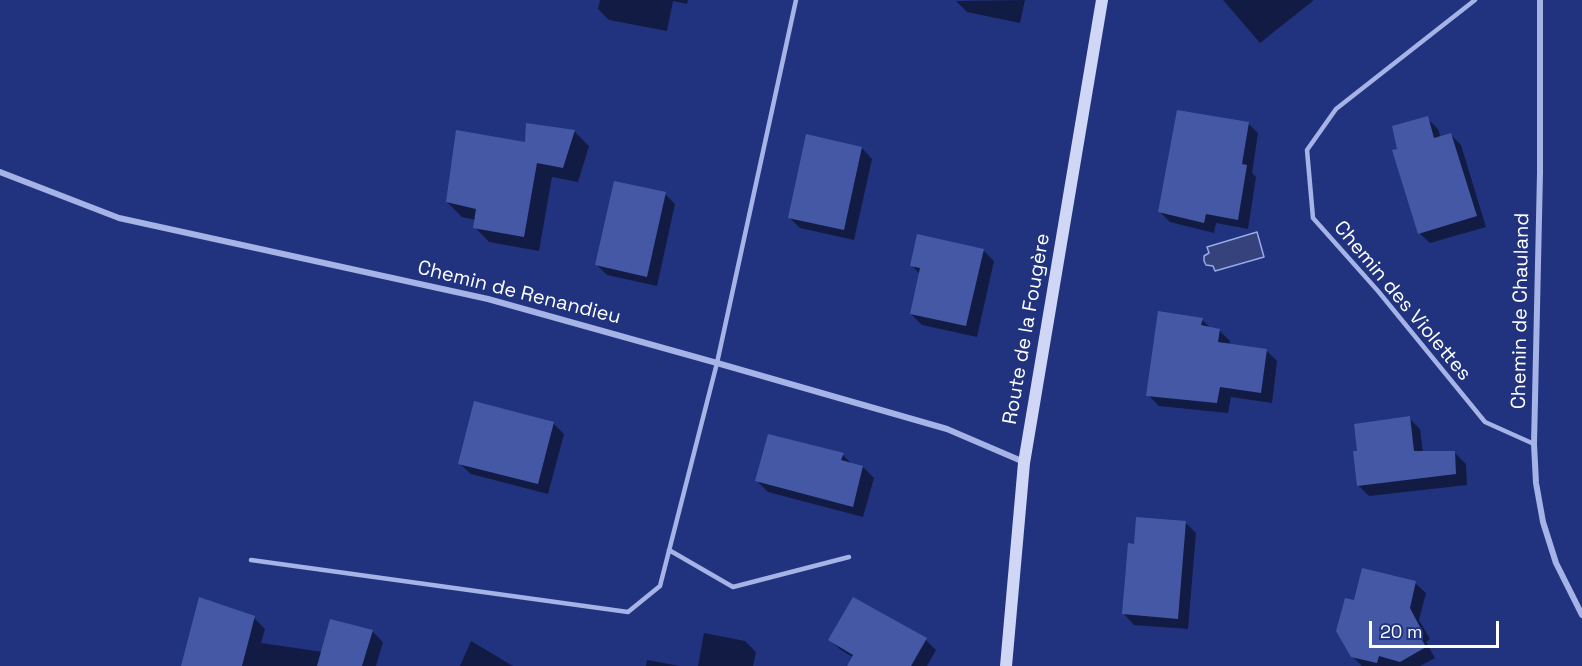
<!DOCTYPE html>
<meta charset="utf-8">
<style>
body{margin:0}
#map{position:relative;width:1582px;height:666px;overflow:hidden;background:#21337e;font-family:"Space Grotesk",sans-serif}
canvas{display:block}
.scale{position:absolute;left:1369px;top:621px;width:130px;height:27px;box-sizing:border-box;border:3px solid #fff;border-top:0;padding-left:8px;font-size:18px;line-height:21px;white-space:nowrap;color:#fff;-webkit-text-stroke:4px #21337e;paint-order:stroke}
</style>
<div id="map">
<canvas width="1582" height="666"></canvas>
<div class="scale">20 m</div>
</div>
<script>
const ctx = document.querySelector('canvas').getContext('2d');
ctx.lineJoin = 'round';
function paint(path, color) { ctx.fillStyle = color; ctx.fill(path, 'evenodd'); }
const poly = rows => new Path2D(rows.map(r => 'M' + r).join(''));
function stroke(path, color, width, dash) { ctx.strokeStyle = color; ctx.lineWidth = width; ctx.lineCap = dash ? 'butt' : 'round'; ctx.setLineDash(dash || []); ctx.stroke(path); }
function drawText(font, color, halo, rows, align = 'center') {
  ctx.font = font + ' "Space Grotesk",sans-serif'; ctx.lineWidth = 5; ctx.setLineDash([]); ctx.textBaseline = 'middle'; ctx.strokeStyle = halo; ctx.fillStyle = color; for (const [text, x, y, turn = 0] of rows) {
    ctx.save(); ctx.translate(x, y); ctx.rotate((+turn || 0) * Math.PI / 180); ctx.textAlign = isNaN(turn) ? turn : align; if (halo) ctx.strokeText(text, 0, 0); ctx.fillText(text, 0, 0); ctx.restore();
  }
}
const water = poly([
 [1257,232,1264,257,1215,271,1213,266,1206,265,1204,261,1204,256,1209,253,1207,247,1257,232]
]);
const shadow = poly([
 [600,0,688,0,687,4,673,1,667,31,609,20,598,9],
 [1025,0,1020,23,967,12,956,1],
 [1223,0,1314,0,1260,43],
 [1427,118,1438,129,1441,138,1451,135,1461,145,1486,227,1430,243,1419,233,1399,150],
 [1248,123,1258,133,1252,173,1256,177,1248,229,1216,223,1214,233,1170,222,1160,212],
 [574,131,589,146,578,182,552,177,539,251,489,242,475,227,476,220,462,217,447,202],
 [862,148,872,159,854,240,800,228,789,217],
 [665,194,675,204,657,286,607,275,597,265],
 [983,250,994,261,977,337,922,325,911,314,920,274,912,266],
 [1202,320,1211,328,1219,330,1230,341,1229,345,1266,350,1277,361,1272,403,1231,397,1228,413,1159,406,1148,395],
 [1409,418,1420,429,1423,453,1455,453,1466,464,1467,485,1369,496,1358,485,1359,453],
 [553,423,564,434,548,494,471,474,460,464],
 [843,455,852,464,863,467,874,478,863,517,768,492,757,481],
 [1185,522,1196,533,1188,629,1134,625,1123,613,1135,545],
 [1415,583,1426,593,1419,620,1430,639,1426,642,1435,658,1420,666,1362,666,1352,656,1355,602],
 [254,618,265,629,261,643,323,652,372,631,383,642,376,666,182,666],
 [704,633,745,641,756,652,753,666,698,666],
 [830,640,926,640,936,650,927,666,849,666,854,658,841,650],
 [471,641,513,666,460,666],
 [647,660,680,666,646,666]
]);
const building = poly([
 [1177,110,1249,122,1242,164,1247,165,1238,220,1206,214,1204,223,1158,212],
 [1428,116,1434,138,1451,133,1477,216,1418,234,1392,150,1397,149,1392,126],
 [526,123,575,130,563,168,537,163,524,237,473,228,476,209,446,202,456,130,525,142],
 [806,134,862,147,844,230,788,218],
 [614,181,666,192,647,277,595,265],
 [917,234,984,249,966,326,910,314,920,268,910,266],
 [1158,311,1203,318,1201,325,1220,329,1218,342,1267,349,1261,393,1220,387,1217,403,1146,396],
 [474,401,554,422,538,484,458,464],
 [1410,416,1414,451,1455,451,1456,474,1357,486,1353,451,1357,451,1354,424],
 [768,434,844,453,841,460,863,466,853,507,755,481],
 [1136,517,1186,521,1178,619,1122,614,1128,543,1134,544],
 [1362,568,1416,581,1410,608,1421,629,1417,631,1426,647,1400,662,1379,656,1377,663,1351,657,1336,631,1345,598,1354,600],
 [199,597,255,616,242,666,181,666],
 [853,597,927,638,911,666,847,666,853,655,828,640],
 [330,619,373,630,362,666,317,666]
]);
const lane = poly([
 [1475,0,1336,109,1307,150,1313,218,1378,291,1485,422,1534,444],
 [669,550,733,587,849,557],
 [251,560,628,612,660,586,717,363,796,0]
]);
const street = poly([
 [1540,0,1540,173,1534,444,1536,483,1543,522,1556,563,1582,615],
 [0,172,119,218,488,299,717,363,947,429,1024,462]
]);
const secondary = poly([
 [1006,666,1024,463,1102,0]
]);
const streetNames = [
 ["Chemin de Renandieu",519,293,14],
 ["Chemin des Violettes",1402,301,50],
 ["Chemin de Chauland",1521,311,-89],
 ["Route de la Fougère",1027,329,-80]
];
paint(water, '#35427b');
stroke(water, '#98aae8', 1.5);
paint(shadow, '#0007');
paint(building, '#4558a5');
stroke(lane, '#a5b3e7', 4.5);
stroke(street, '#a5b3e7', 6);
stroke(secondary, '#cfd6f6', 12);
drawText('20px', '#fff', '#21337e', streetNames);
</script>
